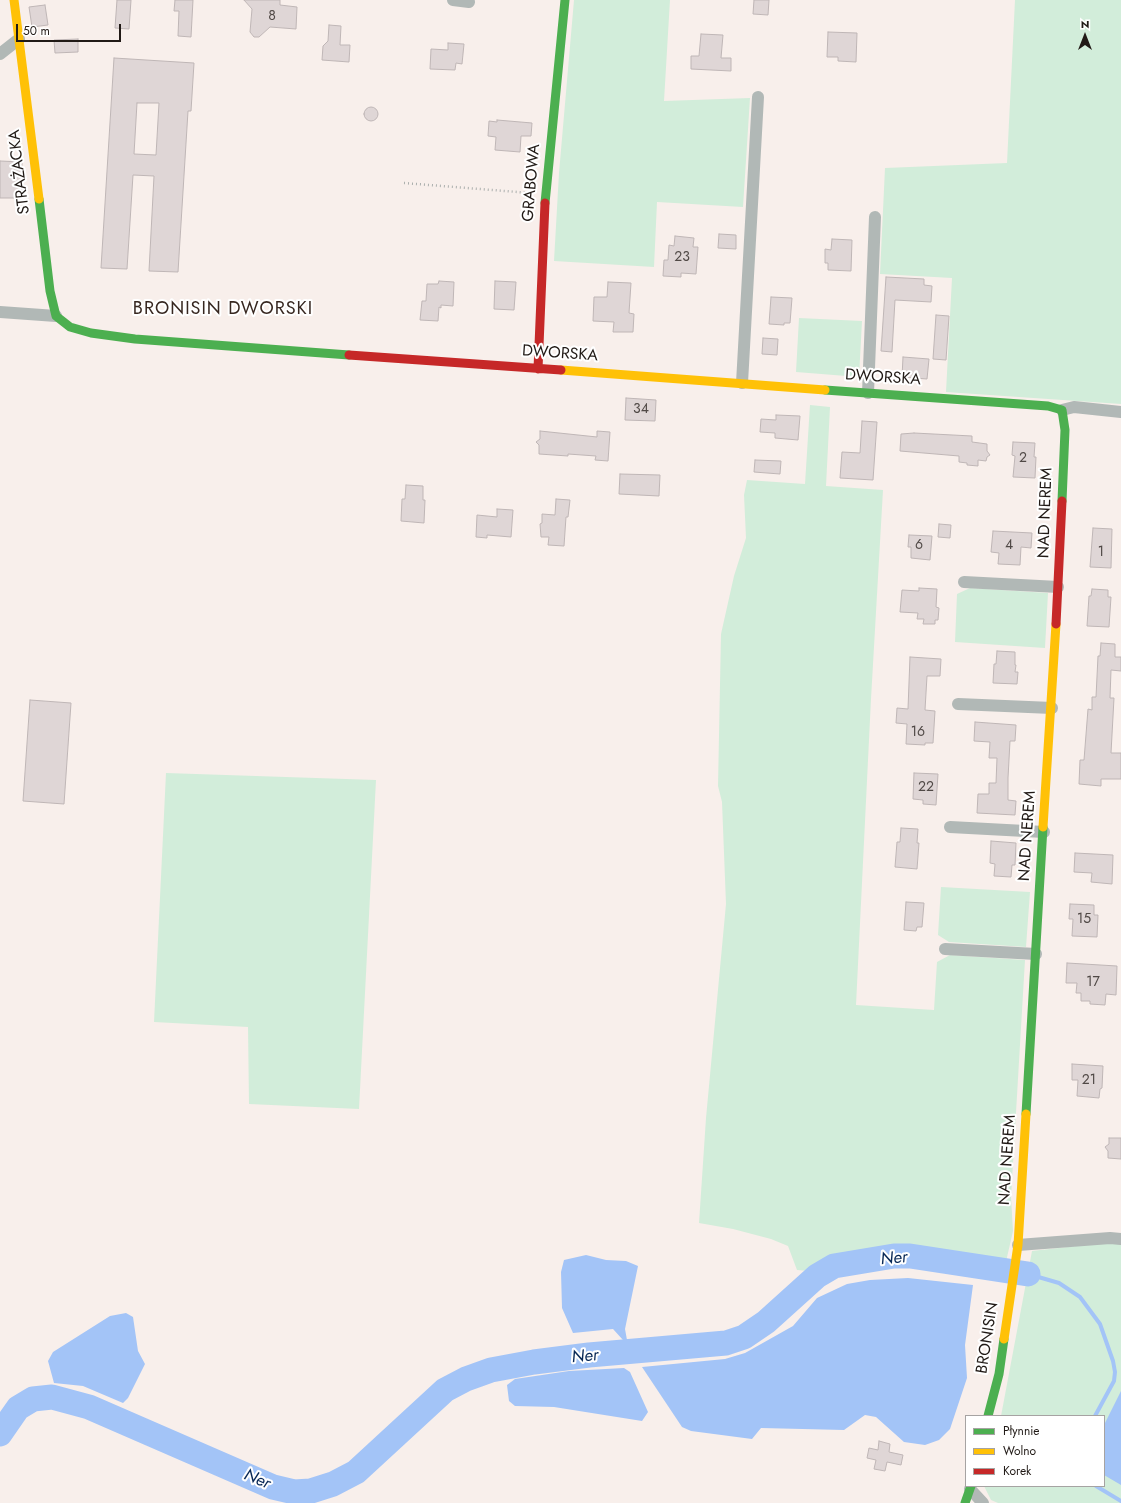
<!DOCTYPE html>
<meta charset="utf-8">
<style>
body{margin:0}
#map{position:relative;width:1121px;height:1503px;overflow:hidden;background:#f8efeb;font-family:Jost,sans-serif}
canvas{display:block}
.legend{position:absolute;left:965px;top:1415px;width:140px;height:72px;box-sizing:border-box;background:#fff;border:1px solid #a6a3a2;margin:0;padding:5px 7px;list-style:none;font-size:12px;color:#211a16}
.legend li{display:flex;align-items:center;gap:8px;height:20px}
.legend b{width:20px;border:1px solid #a6a3a2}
.north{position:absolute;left:1065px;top:16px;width:40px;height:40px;-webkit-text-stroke:3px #fff;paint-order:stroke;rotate:0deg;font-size:11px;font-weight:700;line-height:16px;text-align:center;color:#211a16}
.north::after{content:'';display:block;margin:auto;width:14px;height:18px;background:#211a16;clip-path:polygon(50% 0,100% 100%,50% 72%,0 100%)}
.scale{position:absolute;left:16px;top:24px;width:105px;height:18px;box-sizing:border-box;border:2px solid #211a16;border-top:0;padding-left:5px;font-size:12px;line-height:14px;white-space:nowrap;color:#211a16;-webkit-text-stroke:3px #fff;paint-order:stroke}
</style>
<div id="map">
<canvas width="1121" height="1503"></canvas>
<ul class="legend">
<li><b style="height:5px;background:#4caf50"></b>Płynnie</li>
<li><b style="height:5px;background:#ffc107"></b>Wolno</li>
<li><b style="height:5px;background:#c62828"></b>Korek</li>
</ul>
<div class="north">N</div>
<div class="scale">50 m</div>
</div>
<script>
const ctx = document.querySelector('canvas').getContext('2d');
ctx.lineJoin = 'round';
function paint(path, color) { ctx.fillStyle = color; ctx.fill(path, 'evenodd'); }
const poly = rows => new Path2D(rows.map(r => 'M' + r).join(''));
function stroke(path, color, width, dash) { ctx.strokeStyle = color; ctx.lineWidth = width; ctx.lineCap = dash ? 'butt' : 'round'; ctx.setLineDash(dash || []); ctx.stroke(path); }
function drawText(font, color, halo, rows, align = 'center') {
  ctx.font = font + ' Jost,sans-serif'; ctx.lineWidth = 4; ctx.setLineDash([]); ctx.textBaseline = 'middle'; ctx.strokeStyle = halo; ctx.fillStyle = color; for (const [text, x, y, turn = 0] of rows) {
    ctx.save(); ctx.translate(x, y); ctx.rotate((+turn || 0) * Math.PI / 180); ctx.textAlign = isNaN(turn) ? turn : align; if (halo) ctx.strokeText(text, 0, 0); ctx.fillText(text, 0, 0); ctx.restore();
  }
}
const green = poly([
 [574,0,670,0,664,101,750,98,743,207,657,202,654,267,554,261,559,173],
 [1015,0,1121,0,1121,404,946,392,952,278,880,274,885,168,1007,163],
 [799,318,862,321,859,377,796,372],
 [810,405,830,407,826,486,883,490,871,699,856,1005,934,1010,937,962,950,955,1025,960,1011,1197,1013,1231,1005,1266,908,1250,867,1256,809,1271,797,1270,788,1246,771,1239,733,1229,699,1223,706,1118,726,904,722,802,718,786,721,634,734,576,746,538,744,495,747,480,805,484],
 [970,588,1048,593,1045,648,955,642,957,594],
 [166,773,376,780,359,1109,249,1104,248,1027,154,1022],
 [941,887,1030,892,1026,947,949,942,938,935],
 [1121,1240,1121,1503,998,1503,991,1500,984,1486,1104,1486,1104,1416,1001,1416,1032,1251,1085,1245]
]);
const water = poly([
 [586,1255,606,1260,626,1261,638,1266,625,1329,627,1340,623,1340,613,1329,573,1333,562,1308,561,1272,564,1260],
 [908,1278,973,1285,965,1345,967,1378,950,1429,939,1440,925,1445,904,1442,876,1417,865,1415,844,1430,761,1428,752,1439,691,1431,682,1427,642,1367,725,1359,745,1353,793,1326,817,1298,847,1284,870,1280],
 [126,1313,133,1317,138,1351,145,1364,128,1398,123,1403,83,1386,54,1383,48,1361,53,1352,110,1316],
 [624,1368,630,1372,648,1412,642,1421,554,1407,515,1406,509,1401,507,1385,515,1379,569,1371],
 [1121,1391,1121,1485,1104,1475,1104,1425]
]);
const stream = poly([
 [1028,1274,1059,1283,1080,1297,1100,1324,1113,1361,1115,1372,1114,1381,1095,1416],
 [1096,1486,1121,1501]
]);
const river = poly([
 [0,1434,18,1408,33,1399,52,1397,89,1407,273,1487,294,1492,311,1491,333,1484,356,1472,445,1390,466,1379,491,1370,534,1362,589,1355,726,1343,744,1337,766,1322,817,1276,834,1266,894,1256,910,1256,1028,1274]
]);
const building = poly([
 [117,0,131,0,129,29,115,28,117,0],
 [175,0,193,0,191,37,178,36,179,11,174,11,175,0],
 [244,0,280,0,280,5,297,7,296,29,270,27,259,37,254,37,250,32,252,9,244,0],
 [754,0,769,0,768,15,753,14,754,0],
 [45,5,48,25,32,27,29,7,45,5],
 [329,25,341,26,340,45,350,45,349,62,322,60,323,46,328,41,329,25],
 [828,32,857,33,856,62,838,61,838,57,827,57,828,32],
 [701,34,723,35,721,58,731,58,731,71,691,69,691,56,699,56,701,34],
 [78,39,78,52,55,53,54,40,78,39],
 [448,43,464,44,462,64,456,63,455,70,430,69,431,49,448,50,448,43],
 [114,58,194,63,191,111,188,111,178,272,149,271,154,176,133,175,127,269,101,268,114,58],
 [137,103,159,103,156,155,134,154,137,103],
 '364 114a7 7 0 1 1 14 0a7 7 0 1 1-14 0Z',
 [497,120,532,123,531,136,521,136,520,152,495,150,496,137,488,136,489,121,497,122,497,120],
 [0,161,22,162,22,198,0,198,0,161],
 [719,234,736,235,736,249,718,248,719,234],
 [675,236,694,238,693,247,698,247,696,274,681,273,681,277,663,276,664,260,668,260,669,245,674,246,675,236],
 [832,239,852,240,851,271,828,270,828,263,825,263,825,249,831,250,832,239],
 [886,277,924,279,924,285,932,286,931,302,895,300,892,352,881,351,886,277],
 [439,281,454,282,453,306,441,305,441,308,439,307,438,321,420,320,422,301,426,301,427,284,438,284,439,281],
 [495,281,516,282,514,310,494,309,495,281],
 [608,282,631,283,629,313,634,314,633,332,613,332,614,322,593,321,594,297,607,297,608,282],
 [771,297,792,298,790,323,784,323,784,325,769,324,771,297],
 [936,315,949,316,946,360,933,359,936,315],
 [763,338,778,339,777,355,762,354,763,338],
 [903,357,929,359,927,379,902,377,903,357],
 [626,398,656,400,655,421,625,420,626,398],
 [776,415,800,416,798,440,775,438,775,433,760,432,761,419,776,420,776,415],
 [862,421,877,422,873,480,840,478,842,452,860,453,862,421],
 [540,431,597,437,597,431,610,432,608,461,595,460,596,456,568,454,568,456,539,454,539,445,536,442,540,439,540,431],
 [914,433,972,436,972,442,987,444,987,451,990,455,987,457,986,461,978,460,978,466,967,465,967,463,959,462,959,456,900,451,901,434,914,433],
 [1013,442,1035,443,1034,457,1036,457,1035,478,1013,477,1015,456,1012,455,1013,442],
 [755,460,781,461,780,474,754,472,755,460],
 [620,474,660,475,659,496,619,494,620,474],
 [406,485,423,486,423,500,425,500,424,523,401,521,402,499,405,499,406,485],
 [556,499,570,500,568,517,566,517,564,546,548,545,549,537,541,537,540,524,542,523,542,514,555,515,556,499],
 [497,509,513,510,511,537,487,535,487,538,476,537,477,515,497,517,497,509],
 [939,524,951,525,950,538,938,537,939,524],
 [1093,528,1112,529,1111,568,1090,567,1093,528],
 [993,531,1032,533,1031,548,1021,547,1020,565,998,564,999,553,991,552,993,531],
 [909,535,932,536,930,560,911,558,911,547,908,547,909,535],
 [919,588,937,589,936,607,939,608,938,620,935,620,935,624,923,624,924,619,917,619,918,613,900,612,902,590,919,591,919,588],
 [1092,589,1108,590,1108,597,1111,597,1109,627,1087,626,1089,596,1091,596,1092,589],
 [1101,643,1115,644,1115,657,1121,657,1121,671,1111,670,1110,698,1114,698,1111,753,1121,753,1121,779,1101,779,1101,786,1079,784,1080,760,1084,760,1088,709,1092,710,1092,697,1096,697,1098,656,1100,656,1101,643],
 [997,651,1015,652,1015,665,1016,665,1015,672,1018,672,1017,684,993,683,994,664,996,664,997,651],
 [910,657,941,659,940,676,927,676,925,710,935,711,933,743,925,743,925,745,906,744,907,724,896,723,897,708,908,709,910,657],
 [30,700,71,703,64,804,23,801,30,700],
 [975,722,1016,725,1015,741,1010,741,1008,778,1008,800,1016,801,1015,815,977,813,978,794,989,794,989,783,996,783,997,758,989,758,990,742,974,741,975,722],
 [914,773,938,774,936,805,923,804,923,800,913,799,914,773],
 [901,828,918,829,917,843,919,843,917,869,895,867,897,842,900,842,901,828],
 [991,841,1016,843,1015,865,1012,865,1011,877,994,876,995,864,990,863,991,841],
 [1075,853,1113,855,1112,884,1091,882,1092,873,1074,872,1075,853],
 [906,902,924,903,922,927,917,927,916,931,904,930,906,902],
 [1070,904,1094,905,1094,915,1098,915,1097,937,1072,936,1073,919,1069,919,1070,904],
 [1067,963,1117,966,1116,995,1106,994,1105,1005,1090,1004,1090,1001,1081,1001,1081,993,1076,993,1077,983,1066,983,1067,963],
 [1072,1064,1103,1066,1102,1088,1100,1089,1099,1098,1077,1096,1078,1080,1072,1080,1072,1064],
 [1109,1138,1121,1138,1121,1159,1108,1158,1108,1151,1105,1147,1109,1144,1109,1138],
 [879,1441,890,1444,889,1452,903,1455,901,1465,887,1462,885,1471,874,1469,876,1460,867,1458,869,1448,878,1450,879,1441]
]);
const path = poly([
 [404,183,530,193]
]);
const street = poly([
 [453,0,469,2],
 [0,54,19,39],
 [0,312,56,316],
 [742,383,758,97],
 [868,393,875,217],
 [1062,410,1074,407,1121,412],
 [964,582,1058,587],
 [958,704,1052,708],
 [950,827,1044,832],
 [945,949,1036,954],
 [1018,1245,1110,1238,1121,1239],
 [970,1489,983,1503]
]);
const fast = poly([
 [39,199,50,291,56,316,70,327,91,333,135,339,349,355],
 [545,203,565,0],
 [825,390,1048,406,1062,410,1065,430,1062,501],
 [1026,1114,1043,827],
 [988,1416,999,1374,1004,1339],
 [965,1503,971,1486]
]);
const slow = poly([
 [14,0,39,199],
 [561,370,825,390],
 [1043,827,1056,624],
 [1004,1339,1018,1245,1026,1114]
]);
const jam = poly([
 [349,355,561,370],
 [538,369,545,203],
 [1056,624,1062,501]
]);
const numberNames = [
 ["8",272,17],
 ["23",682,258],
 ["34",641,410],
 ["2",1023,459],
 ["6",919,546],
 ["4",1009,546],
 ["1",1101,553],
 ["16",918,733],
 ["22",926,788],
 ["15",1084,920],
 ["17",1093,983],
 ["21",1089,1081]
];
const streetNames = [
 ["STRAŻACKA",20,172,-97],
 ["GRABOWA",532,183,-85],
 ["DWORSKA",560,354,4],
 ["DWORSKA",883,378,4],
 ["NAD NEREM",1046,513,-88],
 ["NAD NEREM",1028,836,-86],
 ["NAD NEREM",1008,1160,-86],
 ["BRONISIN",988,1338,-81]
];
const waterNames = [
 ["Ner",894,1259,-5],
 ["Ner",585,1357,-5],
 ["Ner",257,1480,23]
];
const quarterNames = [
 ["BRONISIN DWORSKI",223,310]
];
paint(green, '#d2edda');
paint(water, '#a3c4f7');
stroke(stream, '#a3c4f7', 4);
stroke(river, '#a3c4f7', 25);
paint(building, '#dfd6d6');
stroke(building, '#bfb6b6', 1);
stroke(path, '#abafad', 2.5, [1, 3]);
stroke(street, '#b1b8b6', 12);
stroke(fast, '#4caf50', 9);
stroke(slow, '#ffc107', 9);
stroke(jam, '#c62828', 9);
drawText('14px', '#504946', null, numberNames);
drawText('16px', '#211a16', '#fff', streetNames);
drawText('italic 17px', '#082856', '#fff', waterNames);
ctx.letterSpacing = '1px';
drawText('18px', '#372720', '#fff', quarterNames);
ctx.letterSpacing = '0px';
</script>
